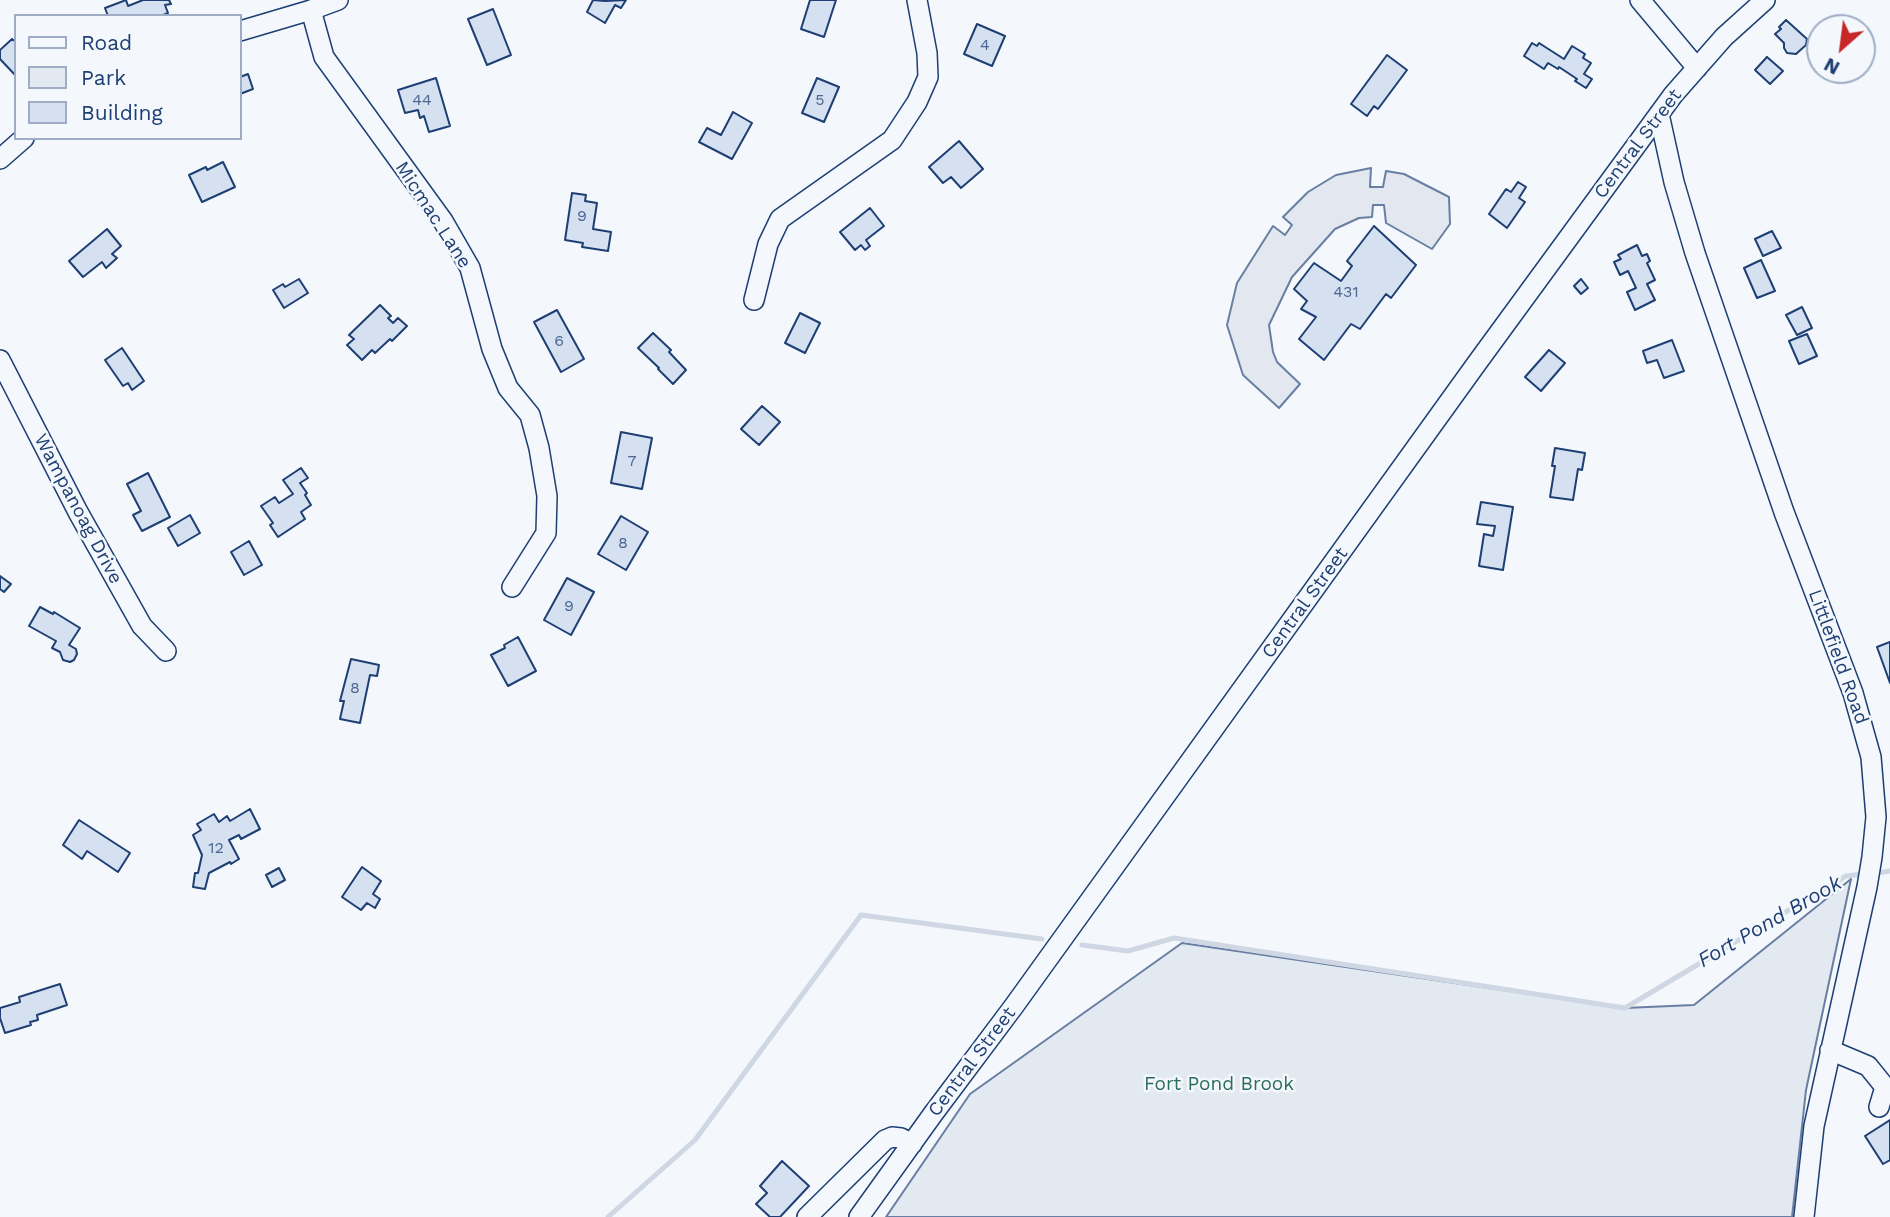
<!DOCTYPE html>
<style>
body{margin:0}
#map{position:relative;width:1890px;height:1217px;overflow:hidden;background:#f4f7fb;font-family:"Work Sans",sans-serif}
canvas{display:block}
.legend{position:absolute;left:14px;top:14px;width:228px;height:126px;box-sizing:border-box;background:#f4f7fb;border:2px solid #9eadc5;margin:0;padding:9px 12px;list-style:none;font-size:21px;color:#1d3f73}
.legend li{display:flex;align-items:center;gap:14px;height:35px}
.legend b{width:35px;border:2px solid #9eadc5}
.north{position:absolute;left:1806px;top:14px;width:70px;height:70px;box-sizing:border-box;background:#f4f7fb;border:2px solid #9eadc5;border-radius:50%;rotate:208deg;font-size:19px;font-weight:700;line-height:28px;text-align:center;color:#1d3f73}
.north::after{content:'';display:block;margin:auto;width:24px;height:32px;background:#c62828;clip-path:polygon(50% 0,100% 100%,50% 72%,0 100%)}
</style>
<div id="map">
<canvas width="1890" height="1217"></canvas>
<ul class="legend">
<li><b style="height:9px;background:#f4f7fb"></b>Road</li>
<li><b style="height:19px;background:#e3e9f0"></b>Park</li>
<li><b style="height:19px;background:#d5e0f0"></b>Building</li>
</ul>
<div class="north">N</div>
</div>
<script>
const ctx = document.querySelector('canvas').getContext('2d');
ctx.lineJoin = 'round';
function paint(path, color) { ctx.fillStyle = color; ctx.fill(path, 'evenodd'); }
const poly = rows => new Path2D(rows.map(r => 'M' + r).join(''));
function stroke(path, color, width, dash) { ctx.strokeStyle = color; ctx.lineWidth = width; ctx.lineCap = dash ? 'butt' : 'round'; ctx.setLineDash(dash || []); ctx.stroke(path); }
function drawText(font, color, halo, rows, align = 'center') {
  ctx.font = font + ' "Work Sans",sans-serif'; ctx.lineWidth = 5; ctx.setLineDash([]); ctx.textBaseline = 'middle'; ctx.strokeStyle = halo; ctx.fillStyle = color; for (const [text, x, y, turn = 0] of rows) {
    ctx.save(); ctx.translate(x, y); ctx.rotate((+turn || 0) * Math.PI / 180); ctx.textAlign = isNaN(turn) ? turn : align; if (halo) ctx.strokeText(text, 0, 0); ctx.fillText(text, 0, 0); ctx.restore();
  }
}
const green = poly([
 [1851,879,1806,1090,1792,1217,886,1217,970,1094,1182,943,1625,1008,1694,1005,1851,879]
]);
const parking = poly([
 [1371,168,1370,187,1383,187,1386,171,1404,174,1449,197,1450,224,1432,249,1386,223,1384,205,1373,205,1372,217,1359,218,1335,229,1292,277,1269,325,1273,352,1277,362,1300,384,1279,408,1243,375,1227,325,1237,283,1273,226,1285,235,1292,225,1283,217,1308,192,1336,175,1371,168]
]);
const stream = poly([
 [1873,874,1890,871],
 [1082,945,1128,951,1174,938,1625,1008,1846,876,1863,874],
 [608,1217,695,1140,861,915,1042,939]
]);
const building = poly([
 [126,0,128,6,143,0,169,0,171,4,165,5,168,13,161,16,108,16,105,8,126,0],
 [593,0,605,1,626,0,621,8,615,5,605,23,587,12,593,0],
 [810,0,836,0,824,37,801,29,810,0],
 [493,9,511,55,487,65,468,19,493,9],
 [1786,20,1807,39,1806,45,1796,54,1787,53,1784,48,1784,43,1775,34,1781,29,1779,27,1786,20],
 [977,24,1005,36,992,66,964,54,977,24],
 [12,39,16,42,16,76,0,59,0,50,12,39],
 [1532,43,1537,46,1539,43,1564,59,1572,46,1585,54,1583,58,1591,63,1584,74,1592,79,1586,88,1575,81,1577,79,1559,67,1558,69,1548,63,1544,69,1524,56,1532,43],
 [1387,55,1407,70,1378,109,1374,106,1367,116,1351,104,1387,55],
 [1767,57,1783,71,1770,84,1755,70,1767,57],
 [248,74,253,89,240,94,240,77,248,74],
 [436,78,450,126,429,132,424,116,420,118,418,110,405,113,398,90,436,78],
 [817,78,839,87,824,122,802,113,817,78],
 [733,112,752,123,732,159,699,142,707,128,721,135,733,112],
 [959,141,983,169,961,188,951,177,943,183,929,167,959,141],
 [223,162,235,187,202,202,189,175,206,167,207,170,223,162],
 [1518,182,1526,187,1519,198,1525,202,1507,228,1489,214,1506,189,1511,192,1518,182],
 [572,193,586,195,585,201,597,203,593,229,611,232,608,251,582,247,583,243,565,240,572,193],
 [870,208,884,226,866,240,870,246,865,250,861,245,855,250,840,232,870,208],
 [1374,226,1416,265,1391,298,1386,294,1360,329,1351,324,1324,360,1299,339,1316,317,1301,309,1307,301,1294,289,1314,263,1341,281,1352,266,1347,261,1374,226],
 [107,229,121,246,112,254,117,258,106,268,102,262,83,277,69,261,107,229],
 [1772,231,1781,248,1763,256,1755,239,1772,231],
 [1637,245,1642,256,1647,254,1650,261,1647,263,1655,280,1647,284,1655,300,1635,310,1627,292,1636,288,1628,271,1620,275,1614,262,1621,259,1618,255,1637,245],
 [1761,260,1775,291,1757,298,1744,268,1761,260],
 [299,279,308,293,284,308,273,290,283,284,285,287,299,279],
 [1581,279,1588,288,1581,294,1574,286,1581,279],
 [380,305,391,316,388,318,393,323,398,318,407,326,392,341,390,339,375,353,372,350,362,360,347,345,354,339,349,335,380,305],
 [1802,307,1812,328,1797,335,1786,315,1802,307],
 [557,310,584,359,561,372,534,322,557,310],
 [800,313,820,323,805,353,785,343,800,313],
 [653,333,671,350,669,352,686,370,673,384,658,369,659,368,638,348,653,333],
 [1807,334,1817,356,1799,364,1789,341,1807,334],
 [1672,340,1684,371,1664,378,1657,360,1647,363,1643,351,1672,340],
 [122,348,144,381,132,390,128,383,123,386,105,360,122,348],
 [1549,350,1565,363,1541,391,1525,377,1549,350],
 [762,406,780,422,759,445,741,429,762,406],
 [621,432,652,438,642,489,611,483,621,432],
 [1555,448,1585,453,1582,470,1578,469,1573,500,1550,497,1555,466,1552,466,1555,448],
 [301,468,308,478,300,483,307,493,305,495,311,505,301,512,305,519,278,537,270,525,273,523,261,506,275,497,279,503,293,494,283,480,301,468],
 [148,473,170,517,142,531,133,515,141,511,127,484,148,473],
 [1481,502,1513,507,1503,570,1479,566,1484,534,1493,536,1495,526,1477,524,1481,502],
 [190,515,200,533,178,546,168,528,190,515],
 [621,516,648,532,626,570,598,554,621,516],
 [249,541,262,565,244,575,231,552,249,541],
 [0,576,11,584,4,592,0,589,0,576],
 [567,578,594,592,571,635,544,620,567,578],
 [40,607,53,614,54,612,80,628,69,645,76,649,77,654,74,660,70,662,63,660,60,652,52,648,56,641,29,626,40,607],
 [518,637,536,671,508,686,491,655,505,648,504,645,518,637],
 [1890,642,1890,683,1877,647,1890,642],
 [351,659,379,665,377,676,370,675,360,723,340,719,344,701,340,701,351,659],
 [250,809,260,829,241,839,239,835,229,840,239,859,231,864,230,862,209,873,205,889,193,887,195,873,198,873,202,855,193,835,201,830,197,824,214,814,219,822,227,816,230,821,250,809],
 [79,820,130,853,118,872,87,851,82,859,63,845,79,820],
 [362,867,381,881,373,894,380,899,375,908,367,903,361,910,342,897,362,867],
 [279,868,285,880,272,887,266,875,279,868],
 [60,984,67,1005,37,1015,38,1020,30,1022,31,1025,5,1033,0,1018,0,1008,20,1002,19,997,60,984],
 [1890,1120,1890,1160,1883,1164,1865,1136,1890,1120],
 [782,1161,809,1186,780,1217,770,1217,756,1204,767,1193,760,1186,782,1161]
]);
const minor = poly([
 [1640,0,1697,68],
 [311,10,324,57,443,221,470,268,492,349,508,388,530,415,539,448,547,496,546,533,512,587],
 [240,31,311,10,338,0],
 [1659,114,1674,182,1695,253,1784,512,1853,693,1871,757,1876,817,1872,857,1867,887,1814,1126,1804,1217],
 [0,159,24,138],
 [754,300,768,244,780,219,892,140,917,102,928,77,927,53,917,0],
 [0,360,78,512,142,626,166,651],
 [1830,1050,1868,1066,1885,1087,1879,1107],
 [807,1217,885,1140,892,1137,901,1138,912,1144],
 [859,1217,933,1114,1014,1006,1477,363,1673,95,1724,37,1765,0]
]);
const numberNames = [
 ["4",985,45],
 ["44",422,100],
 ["5",820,100],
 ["9",582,216],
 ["431",1346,292],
 ["6",559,341],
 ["7",632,461],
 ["8",623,543],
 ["9",569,606],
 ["8",355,688],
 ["12",216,848]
];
const streetNames = [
 ["Central Street",1638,144,-53],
 ["Micmac Lane",433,215,57],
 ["Wampanoag Drive",78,509,62],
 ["Central Street",1305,603,-54],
 ["Littlefield Road",1838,657,70],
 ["Central Street",972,1062,-53]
];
const parkNames = [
 ["Fort Pond Brook",1219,1084]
];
const waterNames = [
 ["Fort Pond Brook",1770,922,-30]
];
paint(green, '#e3e9f0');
stroke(green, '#687fa3', 2);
paint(parking, '#e3e8f0');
stroke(parking, '#687fa3', 2);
stroke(stream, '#cfd7e4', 5);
paint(building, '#d5e0f0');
stroke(building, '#1d3f73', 2);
stroke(minor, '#1d3f73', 22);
stroke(minor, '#f4f7fb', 19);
drawText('16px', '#4b6792', null, numberNames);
drawText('19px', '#1d3f73', '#f4f7fb', streetNames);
drawText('19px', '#2c6c60', '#f4f7fb', parkNames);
drawText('italic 21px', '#1d3f73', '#f4f7fb', waterNames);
</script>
